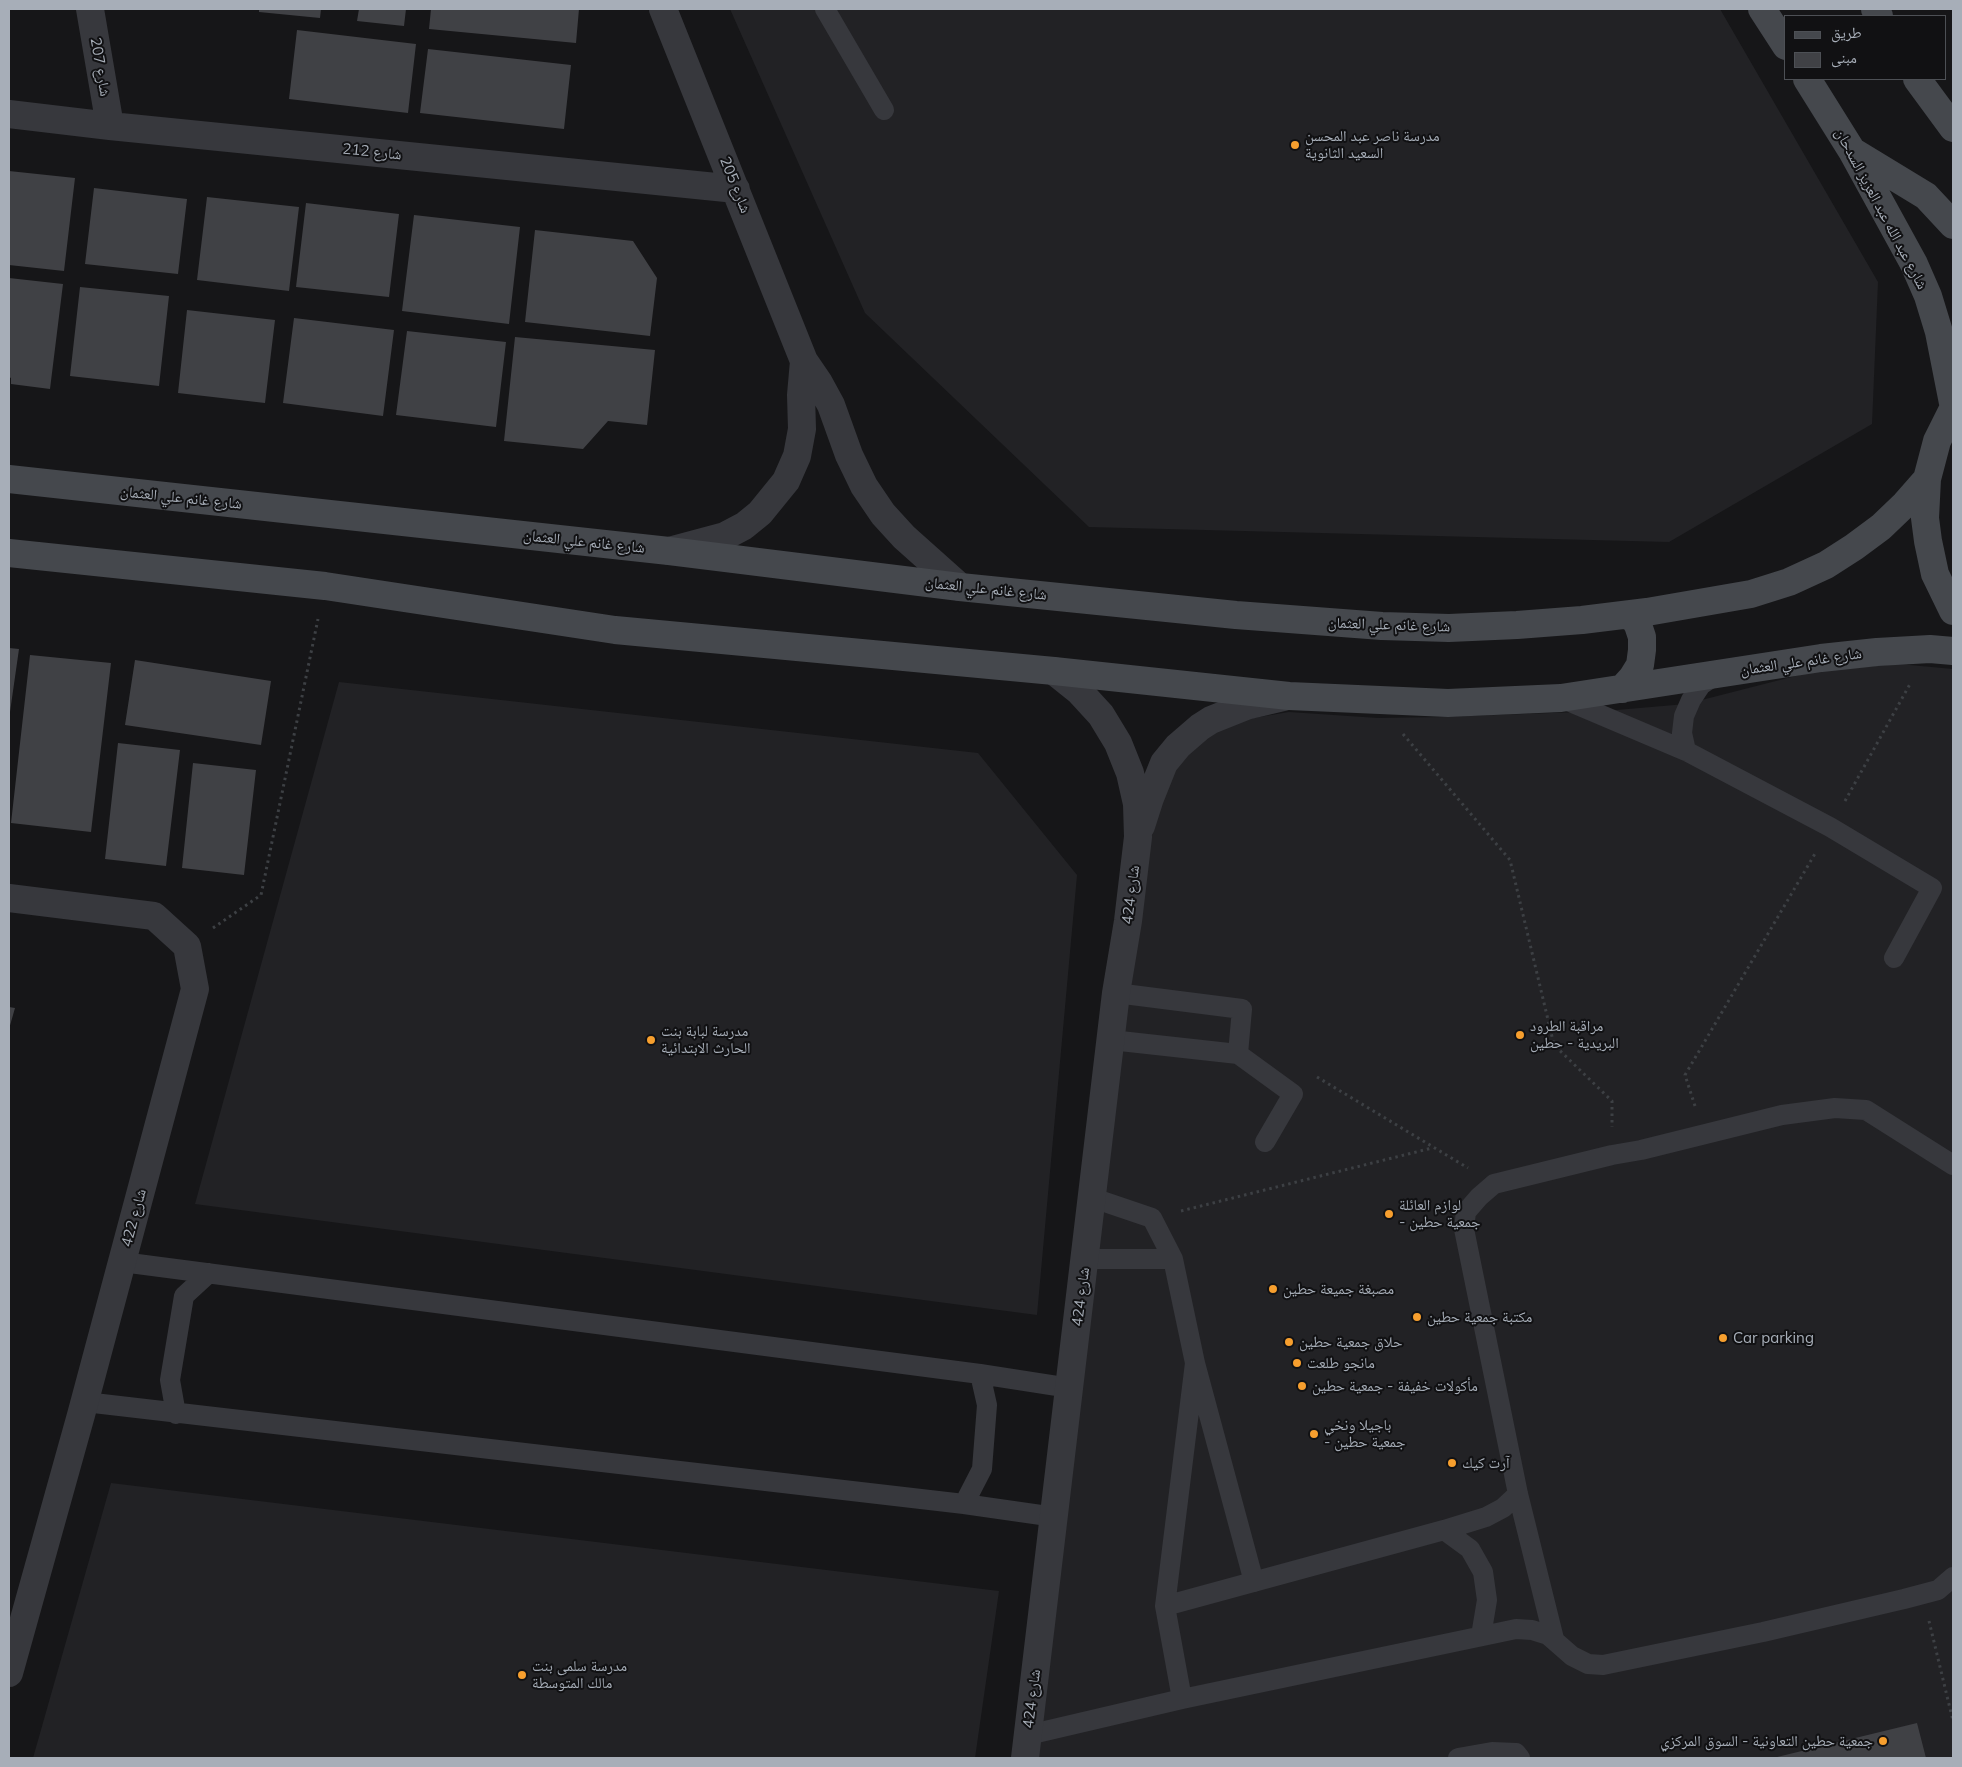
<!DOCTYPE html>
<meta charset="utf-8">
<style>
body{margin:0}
#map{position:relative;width:1962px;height:1767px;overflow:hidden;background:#161618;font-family:Mulish,"Noto Naskh Arabic",sans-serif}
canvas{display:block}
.frame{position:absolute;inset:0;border:10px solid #a7aeb8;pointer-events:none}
.legend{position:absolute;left:1784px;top:15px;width:162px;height:65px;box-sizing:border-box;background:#111113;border:1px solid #4d5055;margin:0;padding:6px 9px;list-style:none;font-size:15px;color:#a7aeb8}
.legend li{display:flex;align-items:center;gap:10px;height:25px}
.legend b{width:25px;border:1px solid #4d5055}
</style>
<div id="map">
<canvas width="1962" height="1767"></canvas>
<div class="frame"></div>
<ul class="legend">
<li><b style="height:6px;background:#45484d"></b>طريق</li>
<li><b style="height:14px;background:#404145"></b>مبنى</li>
</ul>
</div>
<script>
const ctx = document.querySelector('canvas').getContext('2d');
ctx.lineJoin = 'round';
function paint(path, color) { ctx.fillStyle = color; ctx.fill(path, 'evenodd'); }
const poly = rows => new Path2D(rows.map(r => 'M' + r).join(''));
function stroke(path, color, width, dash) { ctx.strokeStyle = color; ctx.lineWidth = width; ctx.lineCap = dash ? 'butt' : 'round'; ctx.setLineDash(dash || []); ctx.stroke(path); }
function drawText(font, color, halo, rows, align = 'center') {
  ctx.font = font + ' Mulish,"Noto Naskh Arabic",sans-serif'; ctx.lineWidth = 4; ctx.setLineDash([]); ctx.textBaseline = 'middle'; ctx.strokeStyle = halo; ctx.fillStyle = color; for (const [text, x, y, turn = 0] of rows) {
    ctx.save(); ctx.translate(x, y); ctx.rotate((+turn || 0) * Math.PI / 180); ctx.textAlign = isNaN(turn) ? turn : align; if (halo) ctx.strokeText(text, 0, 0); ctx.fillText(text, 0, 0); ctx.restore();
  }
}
const built = poly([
 [730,9,1720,9,1878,282,1872,424,1669,542,1089,527,865,313],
 [1899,664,1953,669,1953,1758,1025,1758,1138,837,1200,727,1289,712,1378,718,1443,717,1605,711,1686,704,1815,671],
 [339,682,978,753,1077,875,1037,1315,195,1204],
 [111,1483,999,1591,975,1758,33,1758]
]);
const building = poly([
 [259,9,321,9,320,18,259,12],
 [359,9,406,9,404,26,357,21],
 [431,9,579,9,576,43,429,29],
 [297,30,416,44,408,113,289,99],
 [428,49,571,65,564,129,420,113],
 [9,171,75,178,64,271,9,265],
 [94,188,187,199,178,274,85,264],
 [207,197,299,207,289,291,197,280],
 [306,203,399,214,389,297,296,287],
 [414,215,520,227,509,324,402,311],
 [535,230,633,241,657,278,650,336,525,322],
 [9,278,63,284,50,389,11,384,11,378,9,377],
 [80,287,169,296,159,386,70,376],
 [187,310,275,320,265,403,178,393],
 [294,318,394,330,383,416,283,403],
 [407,331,506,342,496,427,396,415],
 [515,337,655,350,647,425,608,421,583,449,504,441],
 [9,648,19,649,10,712,9,712],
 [30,655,111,663,91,832,11,823],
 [135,660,271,681,261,745,125,725],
 [118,743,180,750,166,866,105,859],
 [193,763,256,770,244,875,182,868],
 [9,1007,15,1008,9,1029],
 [1917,1723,1926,1758,1773,1758]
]);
const path = poly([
 [1403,734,1510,860,1554,1045,1612,1101,1612,1127],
 [1845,801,1910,684],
 [213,928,261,895,318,619],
 [1317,1077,1468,1168],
 [1695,1106,1685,1075,1816,852],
 [1181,1211,1432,1148],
 [1929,1621,1953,1721]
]);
const lane = poly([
 [825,9,884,110],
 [1561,698,1686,751,1830,827,1932,888,1894,958],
 [1686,751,1682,733,1684,716,1691,700,1701,685,1716,675],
 [1116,993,1242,1009,1238,1054,1293,1094,1265,1142],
 [1111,1040,1238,1054],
 [1093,1198,1152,1218,1173,1259,1195,1363,1254,1582],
 [1085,1259,1173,1259],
 [122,1262,980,1374,1070,1388],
 [1195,1363,1165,1606,1182,1699,1516,1629,1532,1630,1548,1635,1572,1656,1588,1664,1603,1665,1763,1632,1904,1599,1938,1590,1953,1577],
 [85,1402,964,1504,1055,1517],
 [176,1414,170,1380,184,1296,209,1273],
 [964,1504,982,1469,987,1405,980,1374],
 [1444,1530,1470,1549,1483,1572,1487,1600,1481,1636],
 [1165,1606,1444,1530,1486,1517,1503,1508,1518,1494],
 [1554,1639,1518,1494,1464,1229,1466,1212,1479,1197,1494,1184,1612,1155,1641,1150,1782,1115,1835,1108,1866,1110,1953,1165],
 [1028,1735,1182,1699],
 [1458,1758,1492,1752,1516,1753,1520,1758]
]);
const street = poly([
 [90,9,110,126],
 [663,9,804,361,819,383,831,405,849,455,864,486,883,514,904,537,960,587],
 [9,114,110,126,736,189],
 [669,551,725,536,744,526,760,513,786,481,797,456,802,429,801,395,804,361],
 [1141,826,1150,798,1164,763,1178,746,1200,727,1211,720,1246,706,1284,697],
 [9,898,154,916,187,946,195,989,81,1415,9,1673],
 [1025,1758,1116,993,1128,921,1138,837,1137,804,1130,773,1118,743,1101,715,1079,691,1054,671]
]);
const secondary = poly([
 [1762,9,1786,46],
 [1875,9,1879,16],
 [1807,79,1852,151,1914,264,1928,296,1939,332,1953,403],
 [1917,79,1953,128],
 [1852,151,1926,196,1953,225],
 [1953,409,1937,441,1927,479,1925,518,1928,541,1935,574,1953,611],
 [9,479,669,551,960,587,1236,615,1382,626,1449,628,1517,625,1582,620,1647,612,1751,594,1789,582,1826,565,1854,547,1881,527,1905,504,1927,479],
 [9,553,325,586,615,630,1054,671,1289,696,1448,703,1561,698,1821,658,1877,652,1930,649,1953,651],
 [1622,689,1632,678,1640,665,1642,650,1642,637,1638,625,1631,614]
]);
const markers = [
 [1295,145,5,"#f79f2e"],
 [1520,1035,5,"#f79f2e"],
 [651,1040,5,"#f79f2e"],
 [1389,1214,5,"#f79f2e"],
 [1273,1289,5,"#f79f2e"],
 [1417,1317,5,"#f79f2e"],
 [1723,1338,5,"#f79f2e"],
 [1289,1342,5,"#f79f2e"],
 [1297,1363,5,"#f79f2e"],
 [1302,1386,5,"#f79f2e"],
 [1314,1434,5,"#f79f2e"],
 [1452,1463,5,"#f79f2e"],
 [522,1675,5,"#f79f2e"],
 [1883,1741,5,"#f79f2e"]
];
const streetNames = [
 ["شارع 207",100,67,80],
 ["شارع 212",372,152,6],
 ["شارع 205",735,185,68],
 ["شارع عبد الله عبد العزيز السدحان",1881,209,62],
 ["شارع غانم علي العثمان",181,498,6],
 ["شارع غانم علي العثمان",584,542,6],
 ["شارع غانم علي العثمان",986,589,6],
 ["شارع غانم علي العثمان",1389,625,2],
 ["شارع غانم علي العثمان",1801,662,-8],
 ["شارع 424",1131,895,-83],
 ["شارع 422",134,1218,-75],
 ["شارع 424",1081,1297,-83],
 ["شارع 424",1032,1699,-83]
];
const poiNames = [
 ["مدرسة ناصر عبد المحسن",1305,136],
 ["السعيد الثانوية",1305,153],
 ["مراقبة الطرود",1530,1026],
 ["البريدية - حطين",1530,1043],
 ["مدرسة لبابة بنت",661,1031],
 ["الحارث الابتدائية",661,1048],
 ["لوازم العائلة",1399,1205],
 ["- جمعية حطين",1399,1222],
 ["مصبغة جميعة حطين",1283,1289],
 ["مكتبة جمعية حطين",1427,1317],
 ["Car parking",1733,1338],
 ["حلاق جمعية حطين",1299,1342],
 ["مانجو طلعت",1307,1363],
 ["مأكولات خفيفة - جمعية حطين",1312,1386],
 ["باجيلا ونخي",1324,1425],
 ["- جمعية حطين",1324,1442],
 ["آرت كيك",1462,1463],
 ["مدرسة سلمى بنت",532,1666],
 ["مالك المتوسطة",532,1683],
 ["جمعية حطين التعاونية - السوق المركزي",1873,1741,"right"]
];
paint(built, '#222225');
paint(building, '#404145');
stroke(path, '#3d4044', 3, [2.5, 4]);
stroke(lane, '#37383d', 20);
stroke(street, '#37383d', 28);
stroke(secondary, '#45484d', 28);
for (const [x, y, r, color] of markers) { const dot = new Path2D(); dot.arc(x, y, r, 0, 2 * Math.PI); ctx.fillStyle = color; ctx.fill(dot); stroke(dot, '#111113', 2); }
drawText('15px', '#a7aeb8', '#111113', streetNames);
drawText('15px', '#a7aeb8', '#111113', poiNames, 'left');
</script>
